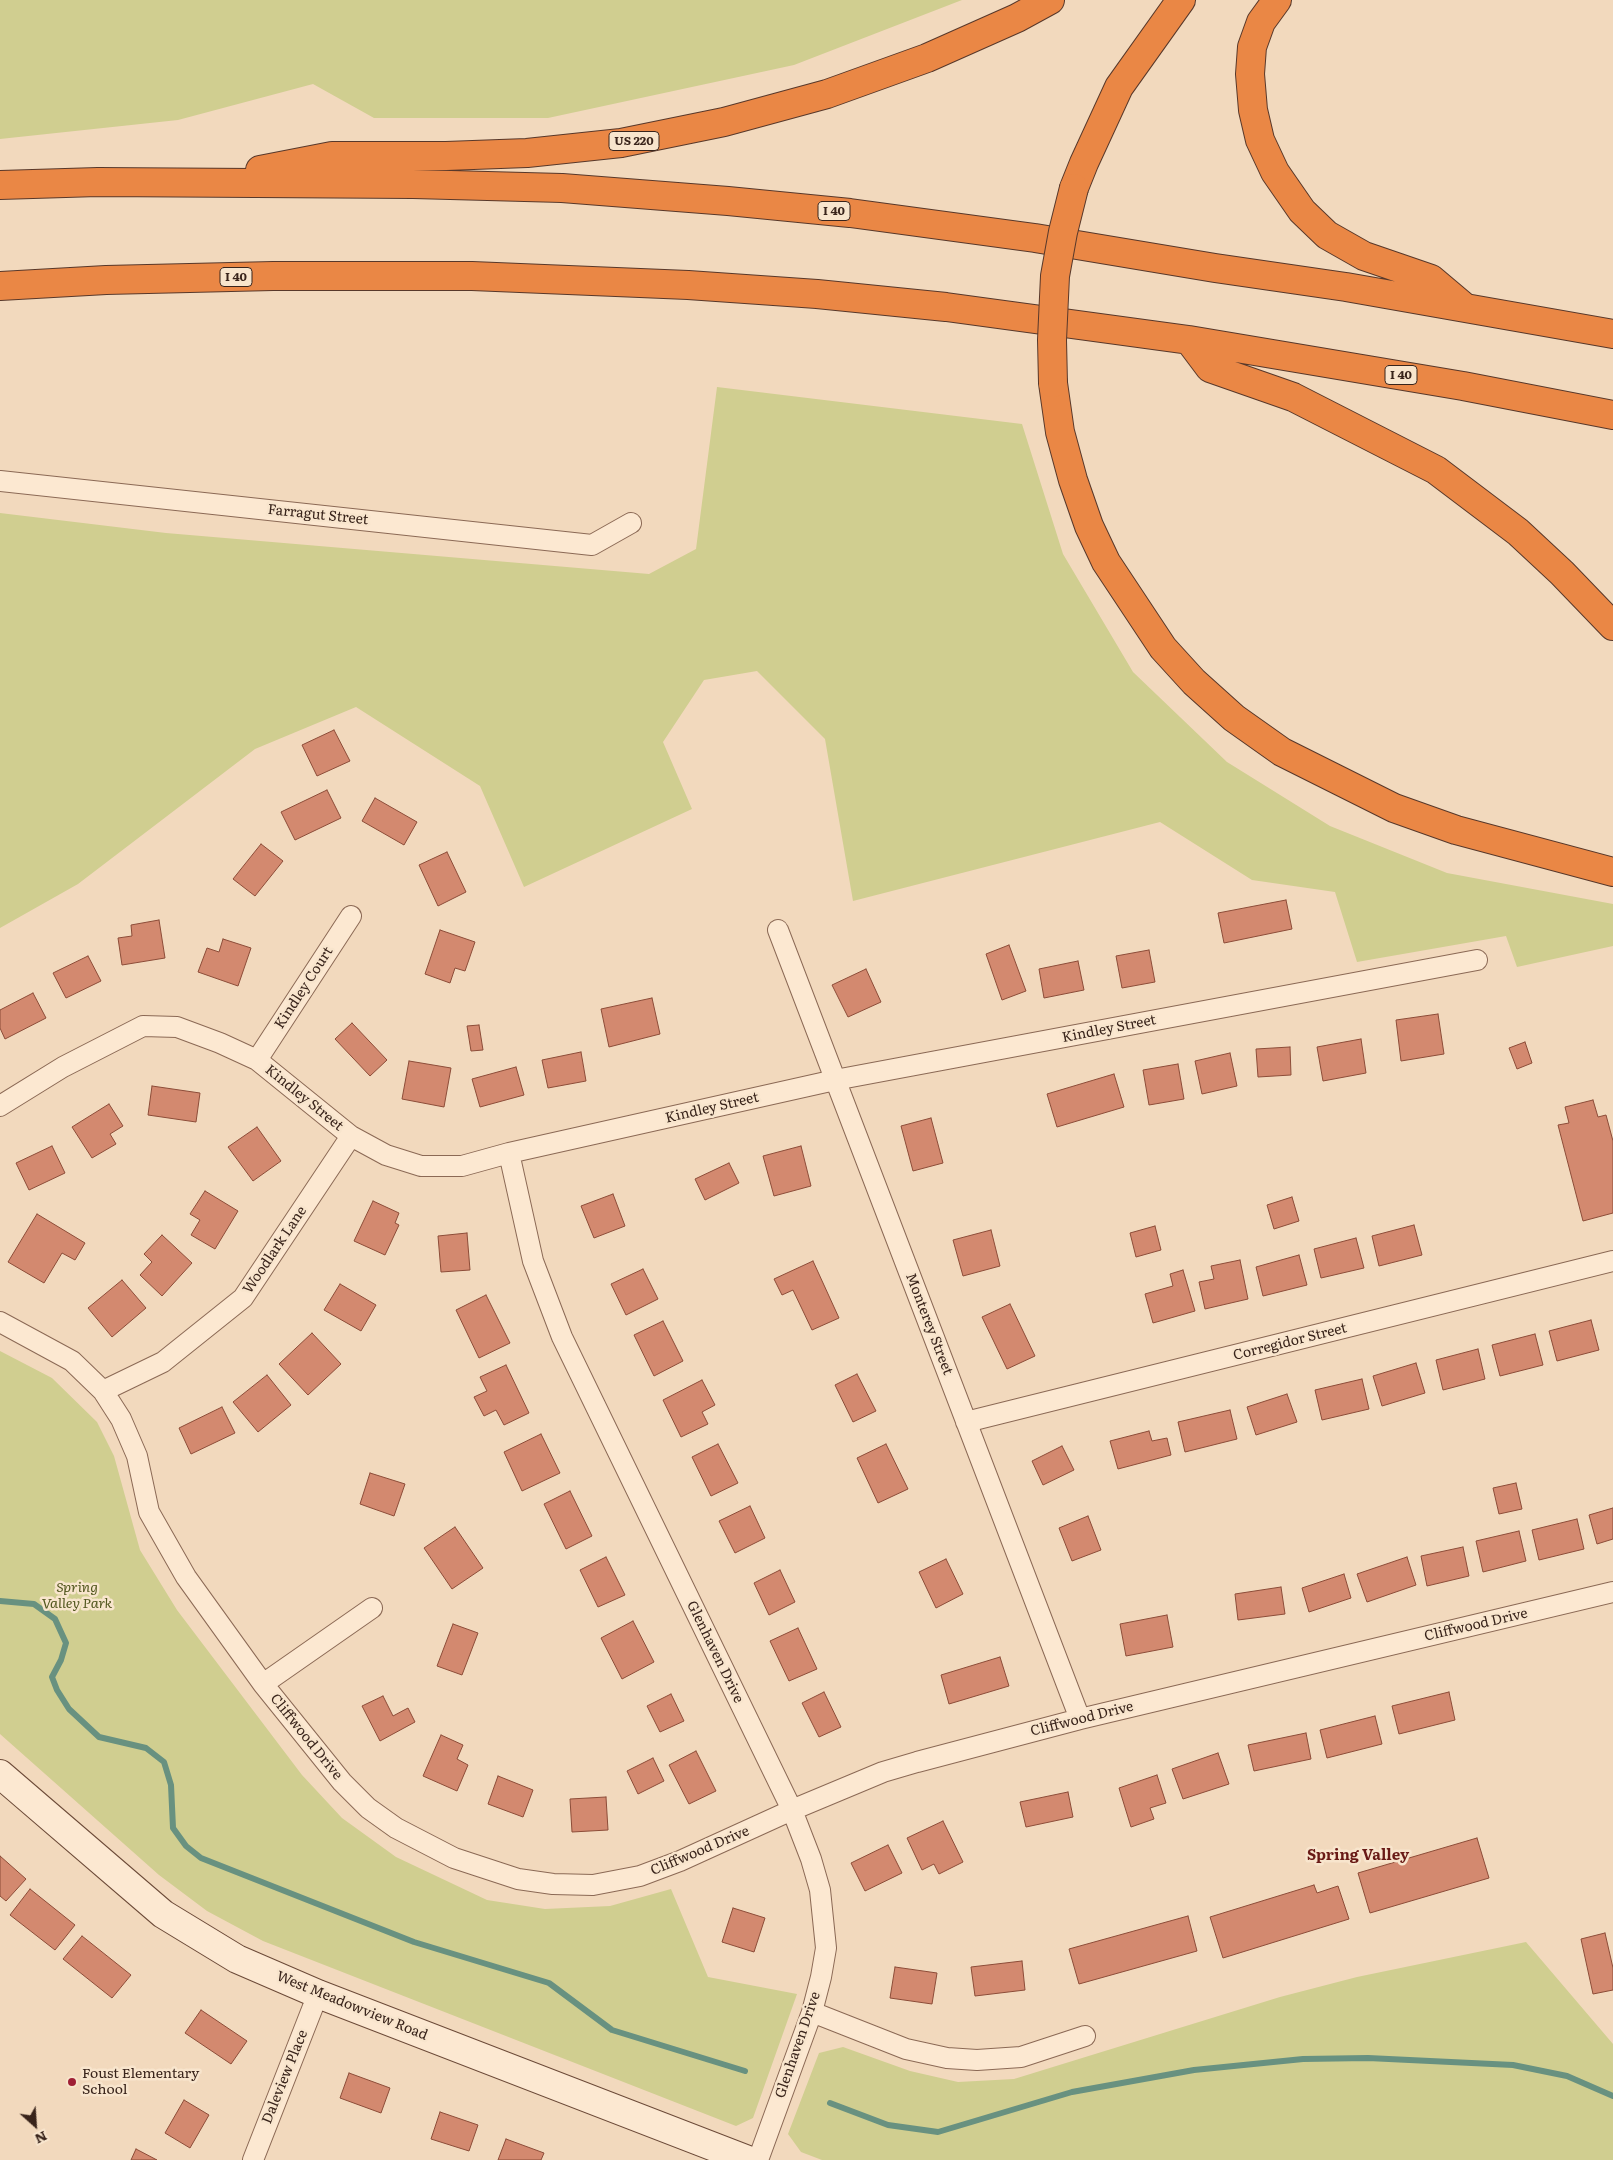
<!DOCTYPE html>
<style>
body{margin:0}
#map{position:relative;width:1613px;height:2160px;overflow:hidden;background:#f2d9bd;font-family:Literata,serif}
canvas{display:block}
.north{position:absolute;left:10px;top:2100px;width:50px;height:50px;-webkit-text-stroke:4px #f8e5cd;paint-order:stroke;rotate:154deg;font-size:14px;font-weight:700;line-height:20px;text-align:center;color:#39241b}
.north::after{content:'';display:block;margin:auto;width:18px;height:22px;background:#39241b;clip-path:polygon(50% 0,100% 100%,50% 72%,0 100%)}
</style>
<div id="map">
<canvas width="1613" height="2160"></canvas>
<div class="north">N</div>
</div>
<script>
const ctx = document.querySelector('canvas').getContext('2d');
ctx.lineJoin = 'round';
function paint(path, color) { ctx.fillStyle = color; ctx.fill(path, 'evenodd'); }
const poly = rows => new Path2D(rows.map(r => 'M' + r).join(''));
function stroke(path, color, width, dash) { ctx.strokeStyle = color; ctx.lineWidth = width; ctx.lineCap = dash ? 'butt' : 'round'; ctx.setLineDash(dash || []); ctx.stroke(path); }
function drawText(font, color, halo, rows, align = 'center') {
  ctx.font = font + ' Literata,serif'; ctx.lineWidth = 5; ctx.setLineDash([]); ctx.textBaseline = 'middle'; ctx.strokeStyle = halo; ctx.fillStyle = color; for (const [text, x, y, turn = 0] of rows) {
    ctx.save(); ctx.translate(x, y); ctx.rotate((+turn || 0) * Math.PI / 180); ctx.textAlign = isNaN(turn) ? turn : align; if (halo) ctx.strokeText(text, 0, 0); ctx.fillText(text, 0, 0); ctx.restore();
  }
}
const green = poly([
 [0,0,962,0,794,65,548,118,374,118,313,84,178,120,0,139],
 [717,387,1022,424,1063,554,1133,672,1227,762,1330,826,1447,873,1613,904,1613,946,1517,967,1506,936,1357,962,1335,892,1252,880,1160,822,853,901,825,739,757,671,704,680,663,742,692,809,524,887,480,786,356,707,255,749,78,884,0,928,0,513,166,533,649,574,696,549],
 [0,1351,52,1378,97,1422,114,1456,140,1550,177,1610,302,1775,342,1818,396,1857,487,1900,545,1909,610,1906,671,1889,708,1977,797,1994,753,2118,736,2126,263,1941,207,1911,159,1875,0,1734],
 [1526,1942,1613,2044,1613,2160,822,2160,801,2152,788,2134,819,2053,843,2047,910,2071,958,2082,1014,2079,1280,1997,1357,1977]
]);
const stream = poly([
 [0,1601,34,1604,55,1619,66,1643,61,1660,52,1677,57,1690,69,1709,99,1737,146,1748,164,1762,171,1785,173,1828,186,1846,201,1858,414,1942,549,1983,612,2030,745,2071],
 [830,2103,888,2125,938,2132,1072,2092,1194,2070,1303,2059,1368,2058,1513,2065,1567,2076,1613,2096]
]);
const building = poly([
 [334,730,350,761,317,776,302,745,334,730],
 [327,790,341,818,295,840,281,812,327,790],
 [375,798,417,822,404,845,362,821,375,798],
 [261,844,283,861,255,896,233,879,261,844],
 [447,852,466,892,438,906,419,865,447,852],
 [1286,900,1292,929,1224,943,1218,913,1286,900],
 [159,920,165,958,122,965,118,938,132,936,131,925,159,920],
 [440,930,475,942,465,971,455,968,450,983,425,974,440,930],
 [223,939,251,948,238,986,198,972,207,948,219,952,223,939],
 [1009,945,1026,991,1002,1000,986,954,1009,945],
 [1149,950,1155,982,1122,988,1116,956,1149,950],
 [88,956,101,981,66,998,53,973,88,956],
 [1078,961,1084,990,1044,998,1039,969,1078,961],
 [866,969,881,1002,848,1017,832,985,866,969],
 [33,993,46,1018,5,1039,0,1028,0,1010,33,993],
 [652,998,660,1034,609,1047,601,1009,652,998],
 [1438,1014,1444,1054,1401,1061,1396,1020,1438,1014],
 [352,1023,387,1060,370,1076,335,1039,352,1023],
 [479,1025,483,1050,471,1051,467,1026,479,1025],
 [1361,1039,1366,1073,1323,1081,1317,1047,1361,1039],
 [1525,1042,1532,1063,1517,1069,1509,1048,1525,1042],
 [1290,1047,1291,1075,1258,1077,1256,1049,1290,1047],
 [581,1052,586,1081,548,1088,542,1060,581,1052],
 [1230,1053,1237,1086,1202,1094,1195,1061,1230,1053],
 [409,1061,451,1068,444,1107,402,1099,409,1061],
 [1178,1064,1184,1099,1149,1105,1143,1070,1178,1064],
 [516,1067,524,1095,480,1107,472,1079,516,1067],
 [1114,1074,1124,1107,1057,1127,1047,1094,1114,1074],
 [152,1086,200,1093,196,1122,148,1115,152,1086],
 [1593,1100,1598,1117,1606,1115,1613,1141,1613,1213,1583,1221,1558,1125,1569,1123,1565,1107,1593,1100],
 [109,1104,123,1126,110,1134,116,1144,92,1158,72,1127,109,1104],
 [931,1118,943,1163,913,1171,901,1126,931,1118],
 [257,1127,281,1161,253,1181,228,1147,257,1127],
 [52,1146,65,1173,29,1190,16,1163,52,1146],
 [801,1146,811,1186,774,1196,763,1156,801,1146],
 [729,1163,739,1183,705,1200,695,1179,729,1163],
 [205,1191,238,1211,215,1249,191,1235,200,1220,190,1214,205,1191],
 [613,1194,625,1226,594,1238,581,1206,613,1194],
 [1292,1197,1299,1221,1274,1229,1267,1205,1292,1197],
 [373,1201,399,1213,395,1223,399,1225,385,1255,354,1241,373,1201],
 [37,1214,85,1243,75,1260,62,1253,44,1283,8,1262,37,1214],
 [1414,1225,1422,1255,1379,1266,1372,1236,1414,1225],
 [1155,1226,1161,1250,1136,1257,1130,1233,1155,1226],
 [991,1230,1000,1266,963,1276,953,1240,991,1230],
 [467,1233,470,1270,441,1272,438,1236,467,1233],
 [162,1235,192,1263,162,1296,140,1275,152,1262,144,1254,162,1235],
 [1356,1238,1364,1268,1321,1278,1314,1249,1356,1238],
 [1299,1255,1307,1285,1263,1296,1256,1267,1299,1255],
 [1240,1260,1248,1299,1205,1309,1199,1282,1214,1279,1211,1266,1240,1260],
 [813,1261,839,1318,812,1330,793,1290,782,1295,774,1279,813,1261],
 [643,1269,658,1299,626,1315,611,1284,643,1269],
 [1183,1270,1195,1311,1153,1323,1145,1294,1173,1286,1170,1274,1183,1270],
 [122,1280,146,1308,112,1337,88,1308,122,1280],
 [340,1284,376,1305,361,1331,324,1310,340,1284],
 [486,1295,510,1343,479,1358,456,1310,486,1295],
 [1010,1304,1035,1356,1007,1369,982,1317,1010,1304],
 [1591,1320,1599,1350,1557,1361,1549,1331,1591,1320],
 [663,1321,683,1361,654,1376,634,1335,663,1321],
 [312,1333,341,1364,308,1395,279,1364,312,1333],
 [1535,1334,1543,1365,1500,1376,1492,1345,1535,1334],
 [1478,1349,1485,1379,1443,1390,1436,1360,1478,1349],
 [1416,1363,1425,1393,1382,1406,1373,1376,1416,1363],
 [506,1365,529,1413,504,1425,496,1410,484,1416,474,1397,487,1391,480,1377,506,1365],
 [857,1374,876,1411,853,1422,835,1385,857,1374],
 [267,1375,291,1405,258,1432,233,1402,267,1375],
 [1362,1379,1369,1409,1322,1420,1315,1390,1362,1379],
 [702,1380,715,1405,702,1412,708,1424,681,1437,663,1400,702,1380],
 [1287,1394,1297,1422,1256,1435,1247,1407,1287,1394],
 [222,1407,235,1433,191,1454,179,1428,222,1407],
 [1230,1410,1237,1439,1185,1452,1178,1422,1230,1410],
 [1149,1431,1152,1441,1167,1438,1171,1455,1118,1469,1110,1441,1149,1431],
 [541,1434,560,1473,522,1491,504,1452,541,1434],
 [718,1444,738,1483,711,1496,692,1457,718,1444],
 [886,1444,908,1489,878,1503,857,1458,886,1444],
 [1062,1446,1074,1470,1043,1485,1032,1461,1062,1446],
 [370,1473,405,1484,394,1516,360,1504,370,1473],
 [1516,1483,1522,1509,1499,1514,1493,1488,1516,1483],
 [570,1491,592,1536,566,1549,544,1504,570,1491],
 [750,1506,765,1538,735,1553,719,1521,750,1506],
 [1613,1508,1613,1539,1597,1544,1589,1515,1613,1508],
 [1088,1516,1101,1550,1072,1561,1059,1528,1088,1516],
 [1577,1519,1584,1549,1539,1560,1532,1530,1577,1519],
 [455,1527,483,1568,452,1589,424,1548,455,1527],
 [1519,1531,1526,1561,1483,1572,1476,1541,1519,1531],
 [1463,1547,1469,1576,1427,1586,1421,1556,1463,1547],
 [606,1557,625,1595,598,1607,580,1570,606,1557],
 [1407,1557,1416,1585,1367,1602,1357,1574,1407,1557],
 [946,1559,963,1594,936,1608,919,1572,946,1559],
 [780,1570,795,1602,769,1615,754,1583,780,1570],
 [1344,1574,1351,1598,1309,1612,1302,1588,1344,1574],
 [1281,1587,1285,1614,1238,1620,1235,1594,1281,1587],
 [1167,1615,1173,1647,1126,1656,1120,1624,1167,1615],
 [633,1621,654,1662,622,1679,601,1638,633,1621],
 [453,1624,478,1633,462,1675,437,1666,453,1624],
 [798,1628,817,1669,789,1681,770,1641,798,1628],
 [1000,1657,1009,1686,949,1704,941,1675,1000,1657],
 [824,1692,841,1727,819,1737,802,1703,824,1692],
 [1449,1692,1455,1720,1399,1734,1392,1706,1449,1692],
 [671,1694,684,1721,660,1732,647,1706,671,1694],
 [383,1696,393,1716,408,1708,415,1722,380,1741,362,1706,383,1696],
 [1375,1716,1382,1744,1327,1758,1320,1730,1375,1716],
 [1306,1733,1311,1759,1254,1771,1248,1745,1306,1733],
 [441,1735,463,1745,457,1759,468,1765,457,1791,423,1776,441,1735],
 [696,1751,716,1791,689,1804,669,1765,696,1751],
 [1218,1753,1229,1784,1183,1799,1172,1769,1218,1753],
 [653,1758,664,1781,638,1794,627,1771,653,1758],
 [1157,1775,1166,1803,1150,1808,1154,1819,1131,1827,1119,1788,1157,1775],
 [498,1776,533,1790,523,1817,488,1804,498,1776],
 [1068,1792,1073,1817,1026,1827,1020,1802,1068,1792],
 [606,1797,608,1830,572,1832,570,1799,606,1797],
 [943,1821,963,1862,939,1874,934,1864,922,1870,907,1838,943,1821],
 [1477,1838,1489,1878,1370,1913,1358,1873,1477,1838],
 [888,1845,902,1873,865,1891,851,1863,888,1845],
 [0,1856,26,1879,6,1901,0,1896,0,1856],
 [1314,1885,1317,1893,1338,1886,1349,1919,1223,1958,1210,1917,1314,1885],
 [30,1889,75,1925,55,1950,10,1915,30,1889],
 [733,1908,765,1918,754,1952,722,1942,733,1908],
 [1188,1916,1197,1951,1079,1984,1069,1949,1188,1916],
 [1605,1933,1613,1968,1613,1990,1593,1994,1581,1939,1605,1933],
 [82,1936,131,1975,112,1998,63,1959,82,1936],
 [1022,1961,1025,1990,975,1996,971,1967,1022,1961],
 [895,1967,937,1973,932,2004,890,1998,895,1967],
 [201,2010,247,2041,231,2064,185,2033,201,2010],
 [349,2073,390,2088,381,2113,340,2098,349,2073],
 [184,2100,209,2115,190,2148,165,2133,184,2100],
 [440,2112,478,2125,469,2151,431,2139,440,2112],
 [506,2139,544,2153,541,2160,498,2160,506,2139],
 [136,2149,157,2160,131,2160,136,2149]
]);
const street = poly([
 [0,481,592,545,631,523],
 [778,930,1080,1719],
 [257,1060,351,916],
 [0,1106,63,1067,143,1026,177,1027,220,1043,257,1060,351,1136,386,1155,421,1166,462,1166,509,1153,835,1080,1477,960],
 [509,1153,533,1261,562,1337,792,1810,811,1859,820,1890,826,1948,821,1977,812,2012,758,2160],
 [0,1322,72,1361,103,1391,121,1419,137,1456,149,1512,186,1577,263,1684,342,1782,368,1808,396,1828,454,1858,518,1879,553,1884,593,1885,640,1876,680,1861,792,1810,883,1772,917,1762,1080,1719,1613,1592],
 [103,1391,163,1362,243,1298,351,1136],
 [966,1422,1613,1261],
 [263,1684,372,1608],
 [812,2012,906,2049,947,2058,977,2060,1021,2057,1085,2036],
 [253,2160,318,1994]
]);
const secondary = poly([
 [0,1774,163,1914,237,1959,318,1994,748,2160]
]);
const highway = poly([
 [1277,0,1261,22,1252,47,1250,74,1253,110,1260,140,1275,172,1302,211,1327,235,1364,256,1431,279,1463,306],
 [260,170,332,156,446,156,527,153,621,143,724,122,827,94,927,58,1017,18,1050,0],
 [0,185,98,182,413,184,562,188,728,201,850,213,1035,238,1215,268,1346,287,1613,334],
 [1074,188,1084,163,1119,87,1181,0],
 [0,286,106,280,273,276,472,276,688,285,817,294,946,307,1189,340,1463,386,1613,415],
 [1189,340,1210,368,1293,397,1436,470,1518,532,1562,573,1613,626],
 [1053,383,1060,432,1073,480,1089,526,1106,562,1163,648,1194,682,1234,718,1282,752,1394,808,1456,830,1613,872]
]);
const highwayBridge = poly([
 [1053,383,1052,340,1055,276,1063,232,1074,188]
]);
const markers = [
 [72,2082,5,"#9f1f35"]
];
const shields = [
 [634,141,50],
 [834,211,32],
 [236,277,32],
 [1401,375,32]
];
const shieldNames = [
 ["US 220",634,141],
 ["I 40",834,211],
 ["I 40",236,277],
 ["I 40",1401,375]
];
const streetNames = [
 ["Farragut Street",318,515,6],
 ["Kindley Court",304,988,-57],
 ["Kindley Street",1109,1029,-11],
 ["Kindley Street",304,1098,39],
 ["Kindley Street",712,1108,-13],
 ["Woodlark Lane",275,1250,-56],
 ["Monterey Street",929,1324,69],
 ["Corregidor Street",1290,1342,-14],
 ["Cliffwood Drive",1476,1625,-13],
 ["Glenhaven Drive",715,1652,64],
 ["Cliffwood Drive",1082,1719,-14],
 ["Cliffwood Drive",306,1737,51],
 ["Cliffwood Drive",700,1851,-23],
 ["West Meadowview Road",352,2006,22],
 ["Glenhaven Drive",798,2045,-71],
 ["Daleview Place",285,2077,-68]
];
const parkNames = [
 ["Spring",77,1588],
 ["Valley Park",77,1604]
];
const poiNames = [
 ["Foust Elementary",82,2074],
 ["School",82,2090]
];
const neighbourhoodNames = [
 ["Spring Valley",1358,1856]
];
paint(green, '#d0ce90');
stroke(stream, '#689180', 6);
paint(building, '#d3896f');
stroke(building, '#8c4c38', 1);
stroke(street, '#8b6955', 22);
stroke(secondary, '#6c4a38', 30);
stroke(highway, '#58382a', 30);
stroke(street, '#fce8d1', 20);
stroke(secondary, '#fce8d1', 28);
stroke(highway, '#ea8745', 28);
stroke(highwayBridge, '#58382a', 30, []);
stroke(highwayBridge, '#ea8745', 28);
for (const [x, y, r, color] of markers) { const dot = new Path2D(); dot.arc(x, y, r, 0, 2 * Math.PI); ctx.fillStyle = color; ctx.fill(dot); stroke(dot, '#f8e5cd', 2); }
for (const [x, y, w] of shields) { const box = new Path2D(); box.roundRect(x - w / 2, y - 9.5, w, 19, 4); ctx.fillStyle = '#f8e5cd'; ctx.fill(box); stroke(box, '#39241b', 1); }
drawText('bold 12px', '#39241b', null, shieldNames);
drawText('14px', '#39241b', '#f8e5cd', streetNames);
drawText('italic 14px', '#52571f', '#f8e5cd', parkNames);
drawText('14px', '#39241b', '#f8e5cd', poiNames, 'left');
drawText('bold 15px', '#691a16', '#f8e5cd', neighbourhoodNames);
</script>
